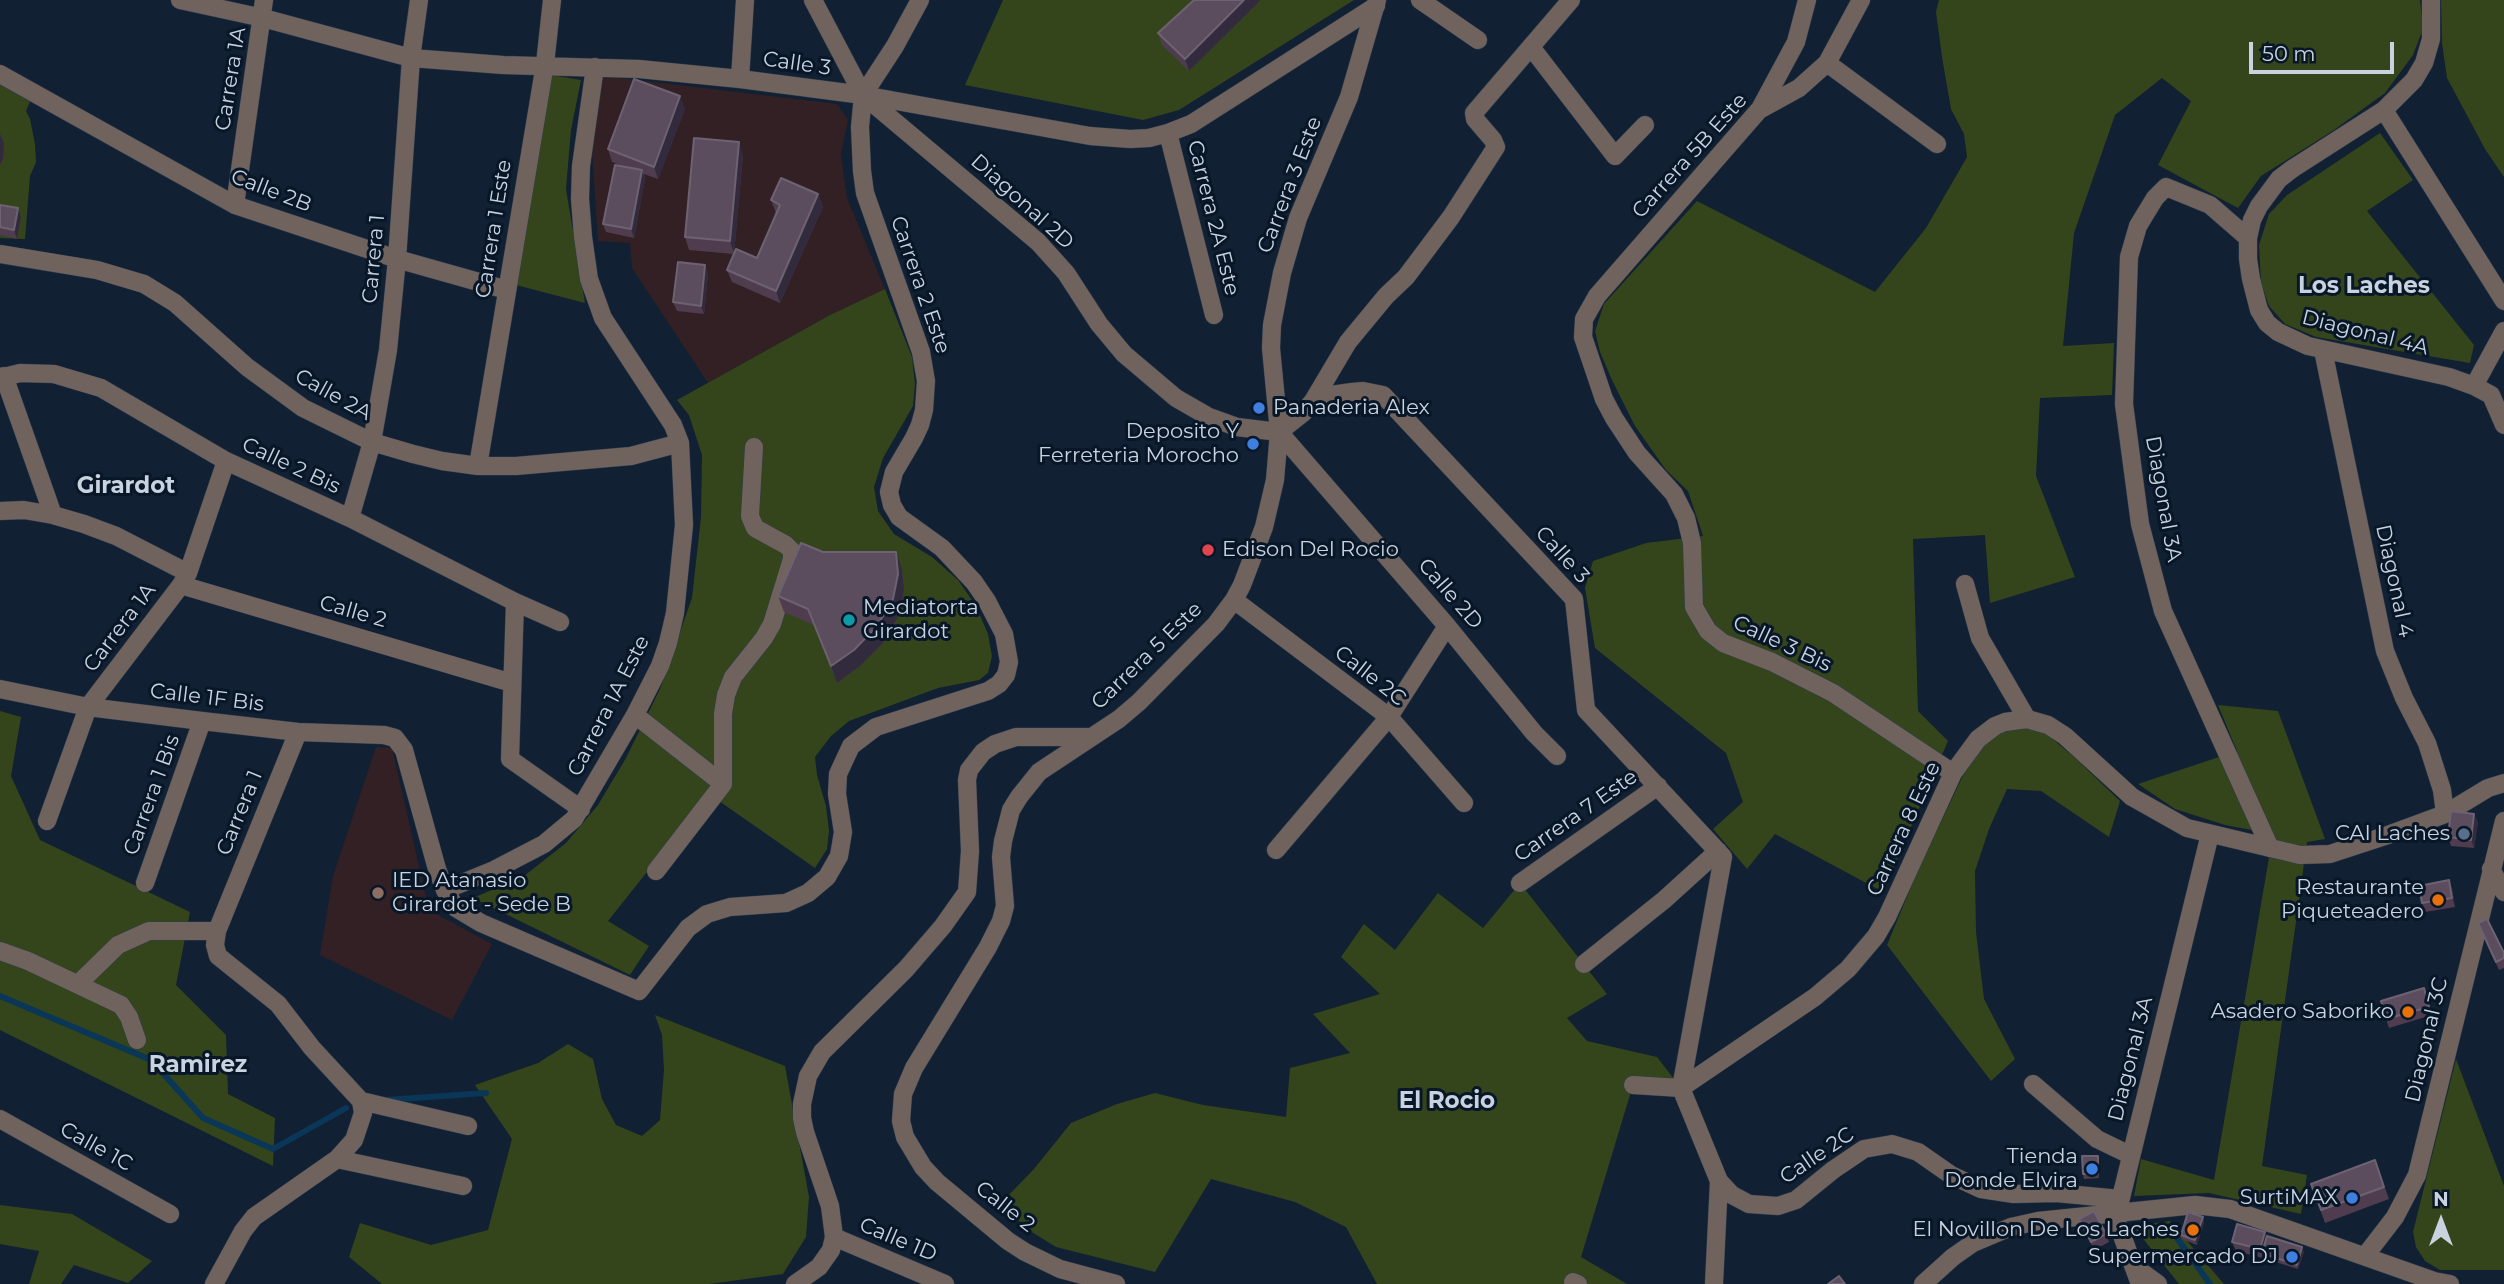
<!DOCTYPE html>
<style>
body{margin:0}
#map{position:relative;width:2504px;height:1284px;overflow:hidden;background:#112032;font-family:Montserrat,sans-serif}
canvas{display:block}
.north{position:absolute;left:2406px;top:1186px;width:70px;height:70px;-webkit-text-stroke:5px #081728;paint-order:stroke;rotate:0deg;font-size:19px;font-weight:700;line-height:28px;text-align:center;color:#c9d3df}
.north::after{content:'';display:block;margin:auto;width:24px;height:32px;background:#c9d3df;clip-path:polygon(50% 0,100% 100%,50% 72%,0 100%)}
.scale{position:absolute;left:2249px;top:42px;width:145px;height:32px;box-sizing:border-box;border:4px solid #c9d3df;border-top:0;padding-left:9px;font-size:21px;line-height:24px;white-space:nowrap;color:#c9d3df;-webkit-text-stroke:5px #081728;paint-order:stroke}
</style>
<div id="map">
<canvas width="2504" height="1284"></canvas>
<div class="north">N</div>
<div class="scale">50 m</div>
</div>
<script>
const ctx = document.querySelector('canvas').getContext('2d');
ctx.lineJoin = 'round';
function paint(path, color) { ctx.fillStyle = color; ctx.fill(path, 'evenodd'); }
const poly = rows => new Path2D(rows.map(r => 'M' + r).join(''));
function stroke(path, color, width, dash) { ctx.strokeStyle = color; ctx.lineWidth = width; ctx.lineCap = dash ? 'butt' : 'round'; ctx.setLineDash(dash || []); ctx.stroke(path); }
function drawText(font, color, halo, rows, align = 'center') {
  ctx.font = font + ' Montserrat,sans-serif'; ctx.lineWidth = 6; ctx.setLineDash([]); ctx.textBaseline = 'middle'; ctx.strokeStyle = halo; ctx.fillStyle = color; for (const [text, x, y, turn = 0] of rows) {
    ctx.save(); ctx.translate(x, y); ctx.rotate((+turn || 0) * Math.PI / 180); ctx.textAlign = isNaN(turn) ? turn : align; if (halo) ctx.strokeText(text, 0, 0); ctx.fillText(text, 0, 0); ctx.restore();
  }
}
const education = poly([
 [603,76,837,104,848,120,841,154,847,198,885,289,830,315,708,383,632,268,630,243,598,241,592,151],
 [376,747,392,748,429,910,492,944,452,1020,320,955,333,876]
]);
const green = poly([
 [1003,0,1354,0,1179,110,1143,120,965,85],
 [1939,0,2420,0,2423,29,2413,55,2385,93,2334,130,2261,176,2238,208,2158,165,2191,101,2162,78,2115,115,2074,233,2063,346,2114,343,2112,395,2040,398,2036,476,2075,577,1990,603,1985,535,1913,539,1918,711,1948,741,1883,892,1775,834,1747,869,1713,829,1743,802,1726,753,1595,648,1585,588,1593,561,1646,543,1703,536,1688,491,1666,470,1635,426,1612,380,1600,352,1595,331,1604,304,1697,201,1875,292,1926,228,1967,157,1964,134,1951,109,1942,57,1936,12],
 [2441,0,2504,0,2504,177,2485,149,2447,78,2442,43],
 [551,75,581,80,571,130,566,189,585,303,516,285],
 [0,81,32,97,26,111,30,119,35,144,36,162,30,176,25,239,0,238],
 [2380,133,2413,180,2367,211,2474,345,2470,363,2316,337,2285,324,2269,306,2261,282,2259,245,2269,214,2287,195],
 [885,289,912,357,915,384,913,406,883,458,874,487,878,511,894,534,932,557,958,580,976,606,988,634,992,656,988,673,979,680,938,688,849,721,831,736,815,757,817,775,826,806,829,831,827,849,815,868,709,794,608,921,649,946,630,975,473,898,524,876,566,843,598,805,626,758,660,689,692,598,701,517,702,455,689,415,677,400,830,315],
 [2218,705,2278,711,2325,839,2307,842,2262,1166,2307,1175,2301,1214,2209,1193,2134,1196,2141,1159,2214,1180,2273,834,2225,825,2175,809,2138,784,2237,751],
 [0,711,21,717,11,776,40,840,190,912,176,985,226,1035,228,1094,275,1118,273,1166,0,1030],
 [2019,727,2043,731,2074,757,2120,801,2109,837,2041,791,2007,789,1989,829,1975,871,1976,932,1984,999,2015,1059,1991,1081,1887,945,1918,870,1968,765,1980,745,1993,736],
 [1520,883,1607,994,1567,1018,1587,1041,1657,1057,1681,1088,1633,1085,1581,1257,1627,1284,1377,1284,1346,1227,1295,1202,1211,1179,1155,1272,1056,1247,1027,1229,1001,1203,1034,1169,1071,1123,1117,1104,1155,1093,1203,1105,1286,1117,1290,1068,1350,1053,1313,1014,1380,994,1341,957,1364,924,1395,950,1438,893,1483,928],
 [655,1015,785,1066,809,1197,806,1237,783,1274,709,1284,382,1284,349,1257,360,1223,431,1245,488,1230,512,1139,475,1085,538,1063,568,1044,593,1059,602,1099,616,1125,642,1136,660,1120,664,1070,662,1035],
 [2456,1059,2504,1186,2504,1270,2440,1270,2425,1261,2416,1247,2413,1232],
 [0,1205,72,1214,152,1261,128,1283,74,1265,61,1284,29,1284,39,1251,0,1244],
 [2170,1221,2224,1284,2179,1284,2133,1226]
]);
const stream = poly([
 [0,996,151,1060,203,1118,273,1149,346,1108],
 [386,1100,486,1093],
 [2174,1234,2210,1284]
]);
const minor = poly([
 [180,0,263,18,411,58,503,65,639,69,740,79,863,95,1090,136,1130,139,1149,138,1168,133,1191,124,1376,6],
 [813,0,863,95,1038,242,1066,273,1099,324,1124,354,1176,398,1209,417,1237,427,1279,432],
 [1420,0,1478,40],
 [1861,0,1827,63,1799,88,1759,110,1597,296,1584,319,1583,337,1604,399,1614,418,1637,453,1674,494,1686,518,1692,543,1694,607,1708,631,1723,643,1772,662,1833,693,1953,773],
 [2431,0,2431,39,2424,63,2414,80,2384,110,2292,169,2279,179,2259,206,2252,220,2248,238,2248,259,2251,279,2259,310,2267,323,2278,332,2308,346,2449,377,2474,386,2491,395,2504,425],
 [1531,47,1615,156,1645,125],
 [1827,63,1937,144],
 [0,74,235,205,397,259,507,290],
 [740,79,745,0],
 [1761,107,1796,42,1807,0],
 [2384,110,2504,301],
 [1168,133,1214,315],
 [235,205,264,0],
 [2248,238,2210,205,2166,187,2155,198,2138,226,2129,257,2124,404,2140,524,2163,611,2270,848],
 [0,254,97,270,144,284,175,303,247,367,303,408,372,442,413,454,442,461,478,466,516,466,631,456,680,443],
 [2323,350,2385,651,2404,698,2427,743,2442,790,2445,814],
 [4,376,53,515],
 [0,378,20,373,54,374,101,388,226,461,350,518,515,602,560,622],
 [2474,386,2504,331],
 [1313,401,1331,395,1352,392,1363,391,1383,395,1574,599,1586,710,1723,857,1681,1088],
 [1279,432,1303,413,1313,401,1348,342,1386,296,1406,277,1451,217,1496,147,1493,140,1475,119,1474,113,1571,0],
 [1279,432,1447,626,1534,733,1557,756],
 [478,466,545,64,552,0],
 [0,511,24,510,53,515,84,524,116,536,188,573],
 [350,518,372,442,388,350,397,259,411,58,419,0],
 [1965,584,1980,638,2027,719],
 [181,585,512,683],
 [1234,600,1389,717,1464,803],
 [515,602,510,759,581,809],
 [0,689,88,707,202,721,298,732,384,735,395,738,404,750,437,869,445,890,456,908,481,923,639,991,688,928,707,914,730,907,786,903,808,893,827,877,839,856,843,832,837,794,838,774,851,746,876,727,988,691,999,684,1006,675,1009,662,1004,634,987,601,974,582,942,548,899,517,892,505,889,492,894,472,914,438,920,425,924,410,926,381,921,352,865,193,862,171,860,127,863,95,895,46,920,0],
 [635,715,723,784],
 [723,784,723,714,726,695,733,677,764,638,772,624,792,559,792,551,786,545,755,528,750,516,754,447],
 [47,821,88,707,181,585,188,573,226,461],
 [1276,850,1389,717,1447,626],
 [2491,869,2504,892],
 [656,871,723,784],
 [145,883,202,721],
 [1520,883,1658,786],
 [445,890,494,870,544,844,574,819,635,715,660,666,668,643,675,613,684,525,680,443,673,425,603,318,589,279,583,237,580,199,581,166,595,67],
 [0,951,28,961,121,1005,129,1017,137,1040],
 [1584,964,1664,900,1718,851],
 [78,984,118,945,149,931,217,931],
 [2033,1084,2097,1139,2130,1155],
 [1633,1085,1681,1088,1815,997,1848,969,1876,936,1887,917,1953,773,1978,739,1995,726,2005,722,2027,719,2048,725,2065,736,2132,797,2187,828,2300,855,2330,854,2388,835,2445,814,2488,788,2504,783],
 [1681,1088,1719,1181,1732,1195,1749,1204,1778,1206,1796,1200,1833,1170,1864,1149,1892,1144,1918,1152,1951,1175,1981,1189,2014,1194,2056,1193,2120,1199],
 [361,1101,468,1126],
 [0,1119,170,1214],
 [337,1159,463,1186],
 [834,1237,945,1284],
 [2365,1256,2395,1217,2417,1175,2504,821],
 [2136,1268,2158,1284],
 [1573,1282,1578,1284],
 [214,1284,243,1231,254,1217,337,1159,354,1140,363,1113,361,1101,312,1048,278,1004,218,956,215,945,217,931,298,732],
 [795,1284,819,1267,831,1250,834,1237,830,1206,805,1132,802,1118,802,1104,808,1076,822,1052,906,969,943,926,967,892,970,851,967,780,969,770,983,752,995,744,1016,737,1092,737],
 [1116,1284,1060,1269,1025,1252,1008,1241,937,1182,923,1167,905,1137,901,1121,903,1094,914,1068,988,947,1001,921,1005,906,1001,857,1003,841,1011,810,1019,797,1039,772,1119,719,1139,702,1216,624,1234,600,1242,585,1264,527,1275,480,1279,432,1271,348,1272,325,1282,273,1298,218,1349,97,1377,0],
 [1714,1284,1719,1181],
 [1923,1284,1953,1257,1973,1243,2011,1227,2038,1221,2195,1205,2230,1209,2434,1281,2450,1284],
 [2140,1284,2117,1222,2117,1214,2210,834]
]);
const wall = poly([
 [1260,1,1189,71,1162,45,1158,33],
 [685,109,658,179,644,174,645,179,634,238,606,232,603,224,628,168,612,162,608,149],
 [743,155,734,254,689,250,685,237],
 [818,194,823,207,780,303,732,282,727,270,757,258,776,213,771,200],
 [0,205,21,217,17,239,0,235],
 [705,265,708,274,704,314,677,311,673,302],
 [823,552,902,569,904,590,899,615,883,643,860,666,837,683,814,625,784,612,778,596],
 [2478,822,2474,848,2451,846,2448,837],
 [2449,880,2452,889,2455,907,2425,912,2422,903],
 [2478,923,2504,953,2504,968,2499,970],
 [2427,997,2432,1015,2389,1028,2386,1019],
 [2099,1160,2099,1178,2084,1179,2083,1174],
 [2375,1160,2389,1199,2325,1223,2311,1184],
 [2203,1217,2204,1222,2197,1245,2182,1239,2181,1235],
 [2079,1219,2106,1234,2109,1242,2094,1250],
 [2265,1232,2267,1236,2304,1252,2298,1269,2263,1258,2236,1251,2232,1242]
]);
const shadedWall = poly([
 [1244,0,1259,0,1260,1,1189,71,1185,59],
 [680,96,685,109,658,179,654,167],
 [0,134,4,143,3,159,0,165],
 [739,142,743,155,734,254,730,241],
 [642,170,645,179,634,238,631,229],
 [818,194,823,207,780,303,776,291],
 [18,208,21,217,17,239,14,230],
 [705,265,708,274,704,314,701,306],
 [896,552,902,569,904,590,899,615,883,643,860,666,837,683,831,666],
 [2474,814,2478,822,2474,848,2471,840],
 [2449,880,2452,889,2455,907,2452,898],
 [2098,1156,2099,1160,2099,1178,2098,1174],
 [2203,1217,2204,1222,2197,1245,2195,1240],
 [2265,1232,2269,1240,2262,1253,2260,1249],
 [2302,1247,2304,1252,2298,1269,2297,1265]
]);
const building = poly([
 [1194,0,1244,0,1185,59,1158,33,1194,0],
 [634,79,680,96,654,167,608,149,634,79],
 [694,138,739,142,730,241,685,237,694,138],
 [615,165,642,170,631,229,603,224,615,165],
 [781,178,818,194,776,291,727,270,736,249,757,258,780,205,771,200,781,178],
 [0,205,18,208,14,230,0,227,0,205],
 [678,262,705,265,701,306,673,302,678,262],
 [801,543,823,552,896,552,898,574,893,599,877,626,854,650,831,666,808,609,778,596,801,543],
 [2451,811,2474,814,2471,840,2448,837,2451,811],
 [2449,880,2452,898,2422,903,2419,886,2449,880],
 [2487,919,2504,953,2504,958,2496,962,2478,923,2487,919],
 [2424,988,2429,1007,2386,1019,2381,1001,2424,988],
 [2082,1156,2098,1156,2098,1174,2083,1174,2082,1156],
 [2375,1160,2384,1187,2321,1210,2311,1184,2375,1160],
 [2094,1211,2106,1234,2091,1242,2079,1219,2094,1211],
 [2188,1212,2203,1217,2195,1240,2181,1235,2188,1212],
 [2237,1224,2265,1232,2260,1249,2232,1242,2237,1224],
 [2267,1236,2302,1247,2297,1265,2262,1253,2267,1236],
 [1839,1276,1845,1284,1828,1284,1839,1276]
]);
const markers = [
 [1259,408,7,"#3f7fe0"],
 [1253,444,7,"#3f7fe0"],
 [1208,550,7,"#e0444e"],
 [849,620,7,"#0f9aa8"],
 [2464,834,7,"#5c6f8a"],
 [378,893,7,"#8d6e63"],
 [2438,900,7,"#e8710a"],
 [2408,1012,7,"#e8710a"],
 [2092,1169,7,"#3f7fe0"],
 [2352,1198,7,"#3f7fe0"],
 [2193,1230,7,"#e8710a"],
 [2292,1257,7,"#3f7fe0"]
];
const streetNames = [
 ["Calle 3",797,64,8],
 ["Carrera 1A",231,79,-81],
 ["Carrera 5B Este",1690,156,-48],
 ["Carrera 3 Este",1290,185,-69],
 ["Calle 2B",271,191,21],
 ["Diagonal 2D",1022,202,42],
 ["Carrera 2A Este",1213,218,76],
 ["Carrera 1 Este",494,229,-81],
 ["Carrera 1",374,259,-85],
 ["Carrera 2 Este",920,285,71],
 ["Diagonal 4A",2365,333,14],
 ["Calle 2A",333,395,29],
 ["Calle 2 Bis",291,466,25],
 ["Diagonal 3A",2163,499,80],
 ["Calle 3",1562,555,48],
 ["Diagonal 4",2394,581,78],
 ["Calle 2D",1450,594,49],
 ["Calle 2",353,612,16],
 ["Carrera 1A",120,628,-53],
 ["Calle 3 Bis",1782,644,25],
 ["Carrera 5 Este",1147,656,-44],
 ["Calle 2C",1370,676,38],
 ["Calle 1F Bis",207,698,7],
 ["Carrera 1A Este",609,706,-63],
 ["Carrera 1 Bis",152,795,-70],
 ["Carrera 1",240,813,-68],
 ["Carrera 7 Este",1576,816,-35],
 ["Carrera 8 Este",1904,829,-65],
 ["Diagonal 3C",2427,1040,-77],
 ["Diagonal 3A",2131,1059,-76],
 ["Calle 1C",96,1147,29],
 ["Calle 2C",1817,1156,-34],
 ["Calle 2",1005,1207,38],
 ["Calle 1D",898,1240,23]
];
const poiNames = [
 ["Panaderia Alex",1273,408,"left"],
 ["Deposito Y",1239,432],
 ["Ferreteria Morocho",1239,456],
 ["Edison Del Rocio",1222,550,"left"],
 ["Mediatorta",863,608,"left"],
 ["Girardot",863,632,"left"],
 ["CAI Laches",2450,834],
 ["IED Atanasio",392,881,"left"],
 ["Girardot - Sede B",392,905,"left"],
 ["Restaurante",2424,888],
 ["Piqueteadero",2424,912],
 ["Asadero Saboriko",2394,1012],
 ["Tienda",2078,1157],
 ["Donde Elvira",2078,1181],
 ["SurtiMAX",2338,1198],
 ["El Novillon De Los Laches",2179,1230],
 ["Supermercado DJ",2278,1257]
];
const neighbourhoodNames = [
 ["Los Laches",2364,286],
 ["Girardot",126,486],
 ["Ramirez",198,1065],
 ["El Rocio",1447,1101]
];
paint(education, '#332024');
paint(green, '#34451c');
stroke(stream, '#0a3657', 6);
stroke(minor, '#2e3d4e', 19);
stroke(minor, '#70635e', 18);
paint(wall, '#4f3d4f');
paint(shadedWall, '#312b3d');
paint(building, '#5c4d5e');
stroke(building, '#6d6272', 2);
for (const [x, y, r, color] of markers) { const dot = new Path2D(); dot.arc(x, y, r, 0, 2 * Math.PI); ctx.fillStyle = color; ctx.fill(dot); stroke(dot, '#081728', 2.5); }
drawText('21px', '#c9d3df', '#081728', streetNames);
drawText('21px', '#c9d3df', '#081728', poiNames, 'right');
drawText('bold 23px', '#c9d3df', '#081728', neighbourhoodNames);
</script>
